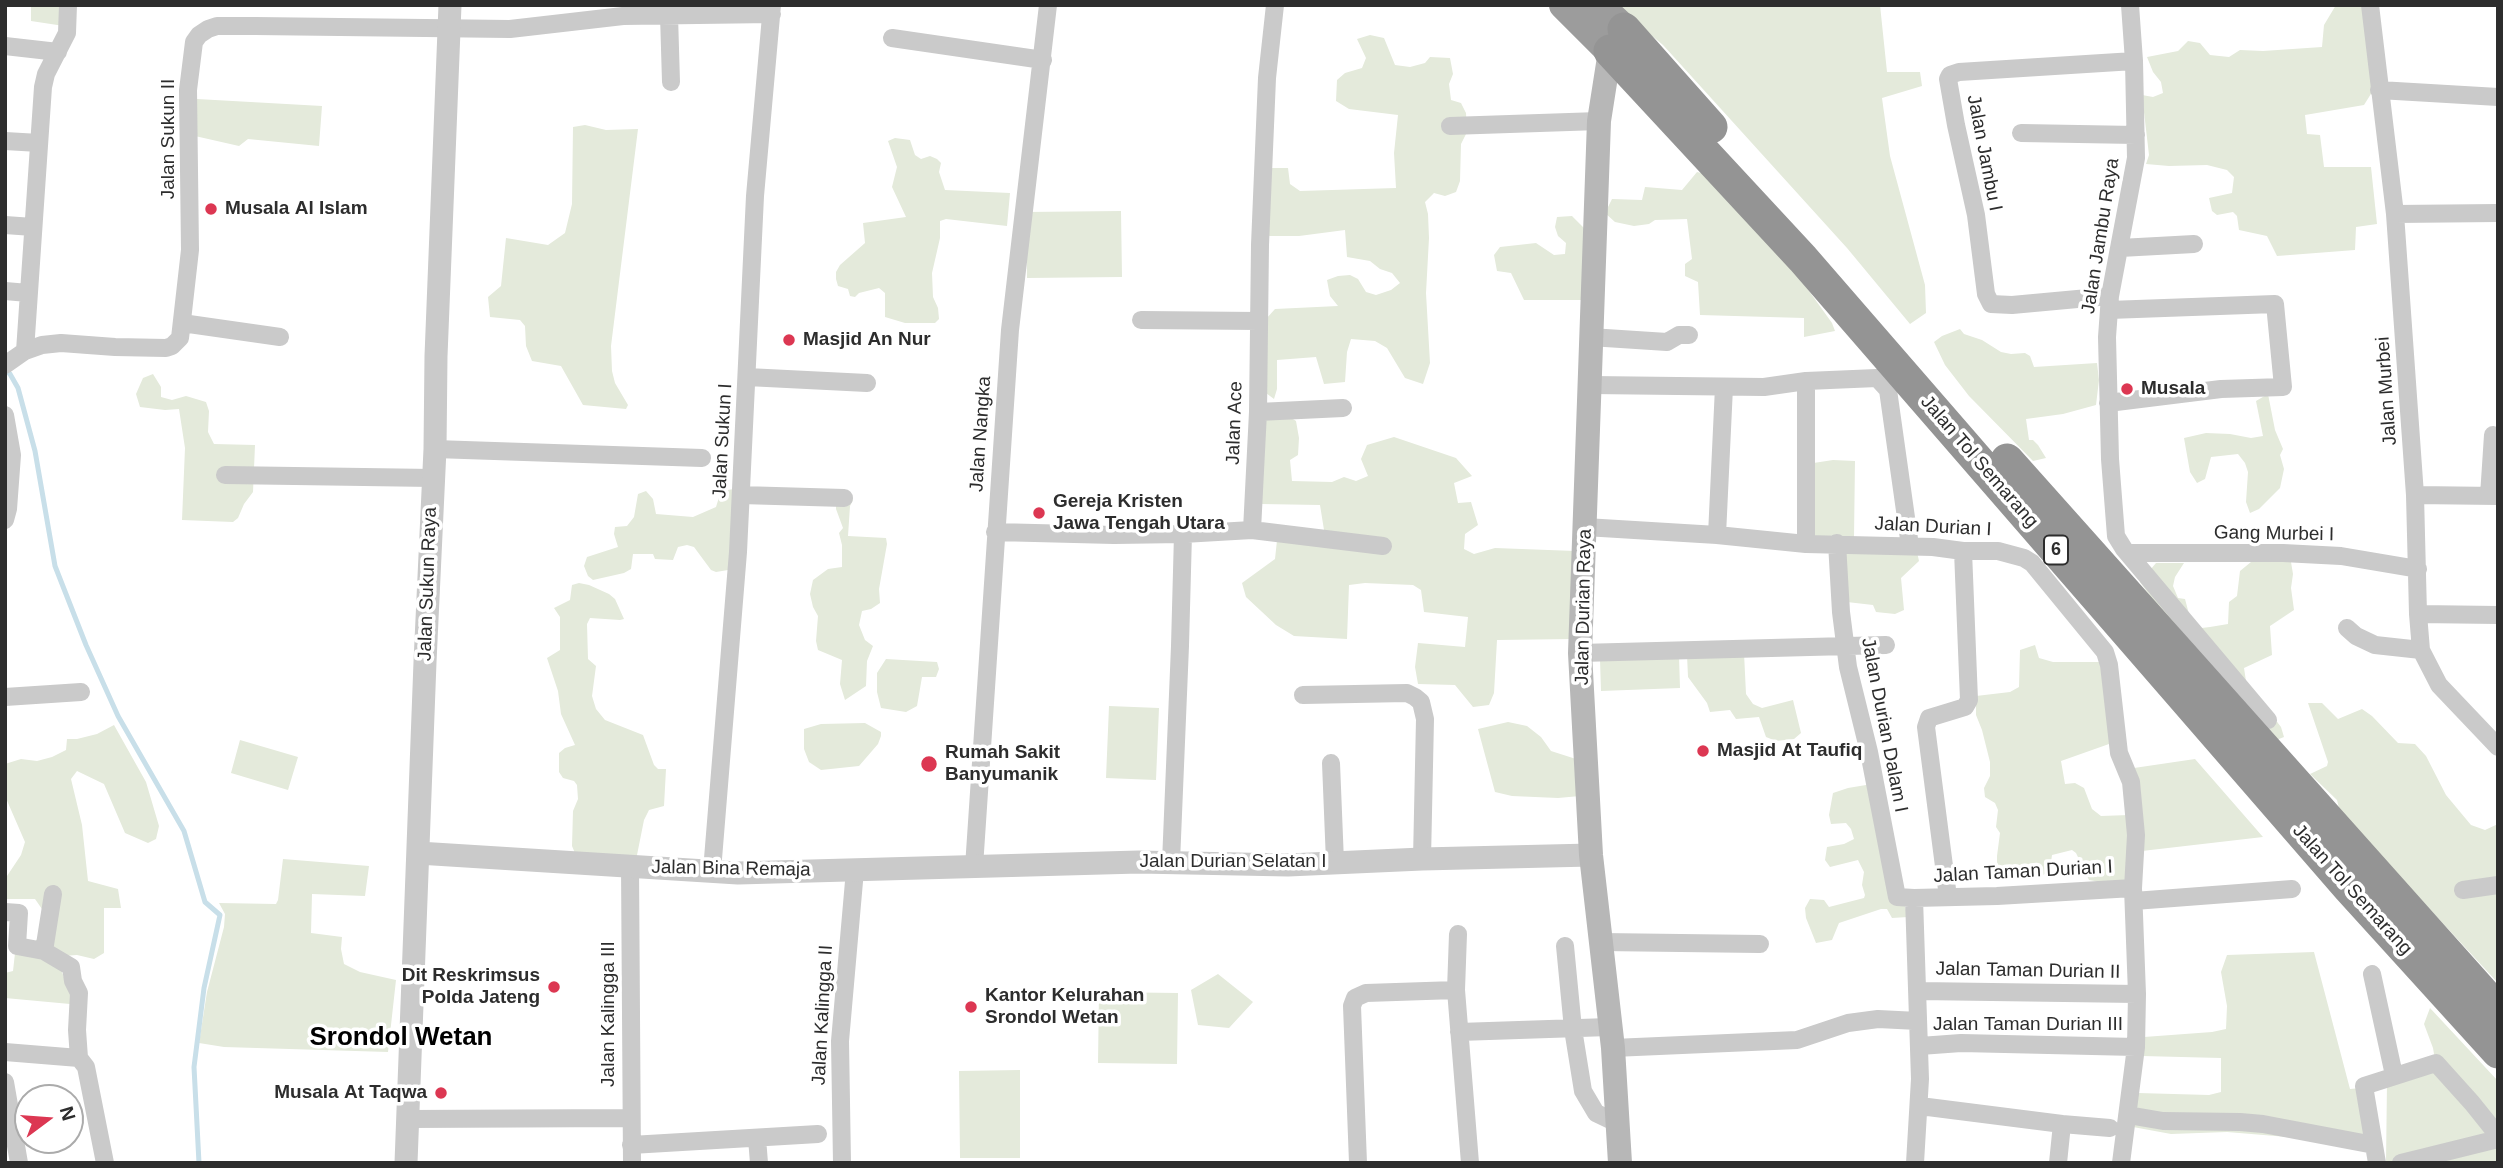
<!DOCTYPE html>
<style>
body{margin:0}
#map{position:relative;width:2503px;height:1168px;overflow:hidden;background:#fff;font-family:Arial,sans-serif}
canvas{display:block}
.frame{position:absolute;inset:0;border:7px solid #2d2d2d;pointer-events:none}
.north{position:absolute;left:14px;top:1084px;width:70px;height:70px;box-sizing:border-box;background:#fff;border:2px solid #ababab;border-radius:50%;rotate:74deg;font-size:19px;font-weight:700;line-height:28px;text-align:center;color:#2d2d2d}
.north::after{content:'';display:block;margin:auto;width:24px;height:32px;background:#dc3752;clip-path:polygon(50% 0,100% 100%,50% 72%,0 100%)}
</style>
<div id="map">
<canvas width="2503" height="1168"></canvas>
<div class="frame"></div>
<div class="north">N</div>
</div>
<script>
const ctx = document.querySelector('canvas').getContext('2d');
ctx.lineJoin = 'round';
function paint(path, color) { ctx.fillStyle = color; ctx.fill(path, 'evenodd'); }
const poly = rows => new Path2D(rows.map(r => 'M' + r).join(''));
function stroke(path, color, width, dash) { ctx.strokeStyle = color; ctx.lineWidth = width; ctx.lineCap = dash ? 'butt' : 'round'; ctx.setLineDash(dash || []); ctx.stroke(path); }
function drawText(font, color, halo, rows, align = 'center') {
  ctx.font = font + ' Arial,sans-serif'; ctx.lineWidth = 7; ctx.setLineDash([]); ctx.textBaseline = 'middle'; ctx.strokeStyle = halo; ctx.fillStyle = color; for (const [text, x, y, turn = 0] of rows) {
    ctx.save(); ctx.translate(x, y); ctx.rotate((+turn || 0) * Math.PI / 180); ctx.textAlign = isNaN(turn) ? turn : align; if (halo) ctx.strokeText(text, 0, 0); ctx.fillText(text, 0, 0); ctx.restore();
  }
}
const green = poly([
 [31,5,65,5,64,26,31,21],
 [1619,5,1880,5,1887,72,1920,72,1922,86,1882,98,1890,156,1925,285,1926,313,1910,324,1847,248,1663,45,1621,10],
 [2336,5,2370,5,2379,81,2364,105,2305,115,2307,134,2320,135,2324,167,2371,167,2377,224,2356,227,2355,250,2277,256,2267,236,2239,230,2237,216,2233,212,2217,215,2212,211,2209,198,2232,193,2234,177,2227,170,2207,165,2169,166,2146,164,2149,155,2142,95,2153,97,2163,93,2161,82,2153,72,2147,57,2178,51,2188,41,2200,43,2210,55,2229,57,2240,50,2263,51,2322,47,2324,25],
 [1370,35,1384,38,1395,65,1410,67,1425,63,1430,57,1450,58,1453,74,1449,84,1451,100,1461,103,1466,113,1467,132,1461,144,1460,181,1456,192,1445,196,1434,193,1425,202,1428,214,1429,238,1426,293,1430,363,1423,384,1405,378,1387,348,1375,341,1351,339,1347,352,1345,382,1324,384,1316,357,1277,360,1277,389,1274,399,1266,393,1266,319,1275,309,1338,306,1330,296,1327,280,1338,276,1350,275,1358,279,1366,292,1376,295,1391,290,1400,283,1392,273,1380,269,1370,261,1347,257,1345,230,1299,236,1267,236,1269,168,1288,168,1290,184,1300,191,1396,188,1394,153,1398,115,1349,109,1336,101,1337,80,1345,73,1362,68,1366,58,1357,39],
 [197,99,322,106,319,146,248,139,239,146,195,136],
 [585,125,606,130,638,129,611,346,612,371,615,383,628,405,626,409,583,405,561,366,532,361,526,346,525,326,520,320,490,317,488,297,501,286,506,238,548,245,565,233,572,204,573,127],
 [895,138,910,140,915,155,921,159,930,156,937,159,941,163,939,172,945,190,1010,193,1007,226,946,219,940,221,940,238,932,273,933,297,938,308,939,319,935,323,905,323,885,317,885,293,879,288,859,293,855,297,850,296,848,289,838,286,836,279,836,272,840,265,865,243,863,223,906,217,892,187,897,167,888,141],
 [1697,172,1715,176,1776,245,1832,323,1835,331,1804,337,1804,318,1700,315,1698,282,1685,276,1685,264,1692,259,1687,219,1655,220,1649,224,1634,226,1615,222,1605,213,1612,199,1642,200,1645,187,1682,190],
 [1121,211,1122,277,1027,278,1026,212],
 [1572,216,1585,229,1583,300,1524,300,1511,273,1497,271,1494,255,1500,247,1536,243,1554,255,1565,254,1566,243,1558,236,1555,227,1557,217],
 [1960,329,1964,334,1982,340,2001,352,2011,354,2025,353,2030,356,2034,367,2097,363,2099,380,2096,405,2063,414,2026,419,2029,440,2033,440,2038,445,2046,458,2033,461,1969,396,1945,365,1934,342,1942,336],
 [153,374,161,387,161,397,172,400,186,396,206,402,209,411,208,432,214,444,255,445,253,492,244,504,238,518,233,522,182,520,185,448,179,409,165,410,140,407,136,394,143,378],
 [2268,394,2275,430,2283,449,2280,455,2284,469,2280,488,2259,509,2250,513,2246,502,2248,472,2245,463,2238,454,2211,457,2205,479,2197,483,2190,472,2184,438,2206,433,2230,434,2251,438,2263,436,2256,401],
 [1287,415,1296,421,1299,438,1298,455,1290,460,1292,481,1332,482,1344,477,1356,481,1368,476,1361,459,1367,445,1394,437,1456,458,1472,476,1454,483,1458,503,1471,502,1478,525,1465,534,1464,549,1474,554,1495,548,1575,551,1572,639,1497,640,1494,693,1489,705,1473,707,1455,685,1418,684,1415,667,1418,643,1465,647,1468,617,1424,612,1421,590,1413,585,1365,583,1349,585,1347,639,1294,636,1276,625,1246,597,1242,583,1275,559,1278,531,1324,530,1320,505,1261,504,1262,423,1269,416],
 [1833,460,1855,461,1854,537,1810,537,1807,464],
 [734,489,734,569,716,572,711,570,694,547,687,545,678,547,673,560,655,559,653,554,633,554,631,569,624,573,593,580,588,576,584,566,587,557,618,547,614,534,615,527,627,526,634,517,638,494,646,491,653,499,656,514,693,517,716,507,721,491],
 [850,494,853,500,850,506,848,536,886,538,887,544,879,589,880,603,871,609,862,611,859,625,865,640,873,646,867,661,866,686,845,700,840,684,842,660,818,650,816,641,818,616,813,607,810,594,813,580,828,569,842,567,842,545,839,533,843,528,836,509,836,497],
 [1845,548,1917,552,1919,561,1901,578,1904,610,1895,614,1876,612,1873,605,1847,602],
 [2251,562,2291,562,2293,574,2291,588,2294,610,2270,626,2272,655,2244,668,2246,681,2281,727,2284,737,2274,741,2166,618,2140,582,2156,563,2184,563,2175,577,2173,586,2178,598,2185,599,2193,629,2210,627,2228,624,2229,602,2237,596,2240,571],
 [579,583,589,585,609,594,615,599,624,619,620,620,590,618,587,624,588,659,596,666,592,696,596,709,605,720,643,735,654,765,658,769,666,769,664,806,649,810,644,820,636,860,577,858,572,846,573,811,578,799,577,785,574,781,563,778,559,772,559,753,565,748,575,745,561,714,558,691,547,658,560,650,560,617,554,608,570,600,572,585],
 [2035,645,2039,658,2053,662,2101,662,2113,737,2109,744,2061,761,2065,784,2075,783,2084,788,2092,809,2101,816,2129,815,2129,881,2106,883,2089,880,2076,853,2072,850,2052,855,2050,869,2041,877,2002,881,1997,876,1997,856,2000,833,1996,827,1998,810,1995,803,1985,797,1984,788,1990,776,1990,762,1982,730,1976,715,1976,696,2010,692,2019,687,2020,650],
 [1744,653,1746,694,1753,704,1762,708,1793,700,1801,733,1794,739,1776,741,1766,737,1759,717,1736,719,1730,710,1710,712,1707,703,1688,677,1687,655],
 [1679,656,1680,688,1601,691,1600,659],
 [886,659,937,662,939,669,936,677,922,677,917,706,906,712,881,708,877,692,877,673],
 [2308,703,2322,703,2338,719,2362,709,2372,716,2398,743,2415,744,2426,756,2446,795,2471,825,2485,830,2498,824,2498,983,2340,812,2337,800,2310,774,2327,766,2328,762],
 [1109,706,1159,708,1156,780,1106,778],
 [1508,722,1527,726,1541,737,1551,751,1576,759,1580,796,1558,798,1512,796,1495,792,1478,729],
 [865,723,881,732,881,736,878,744,859,766,821,770,809,762,804,749,804,729,821,724],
 [114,725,146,782,159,826,156,839,148,843,125,833,104,784,77,771,71,779,82,825,88,881,118,889,121,908,104,908,104,953,94,959,77,955,62,956,62,972,66,983,73,986,70,1004,5,998,5,973,13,971,15,953,34,943,51,922,35,899,5,899,5,879,21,855,25,842,5,796,5,764,21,759,37,761,52,757,66,750,67,739,77,739,97,734],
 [240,740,298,757,288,790,231,773],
 [2195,759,2263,837,2142,851,2134,768],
 [1872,784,1908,917,1892,918,1887,909,1881,909,1839,923,1832,940,1816,943,1806,918,1805,908,1810,899,1824,900,1829,907,1864,898,1865,895,1862,885,1864,872,1858,860,1830,867,1825,860,1827,847,1844,844,1854,839,1851,829,1846,823,1831,824,1829,815,1833,793,1848,788],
 [283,859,369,866,365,896,312,894,311,933,342,937,341,949,344,964,360,972,396,980,388,1052,224,1047,199,1043,207,992,224,927,225,914,219,903,276,904,278,900],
 [2314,952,2350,1089,2361,1088,2370,1141,2360,1143,2227,1132,2171,1134,2133,1127,2138,1093,2209,1095,2221,1092,2221,1058,2142,1056,2144,1037,2212,1032,2226,1029,2227,1006,2221,972,2227,955],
 [1218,974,1253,1002,1229,1028,1198,1025,1191,990],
 [1099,992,1178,993,1177,1064,1098,1063],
 [2430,1008,2498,1081,2498,1163,2386,1163,2387,1082,2436,1066,2433,1048,2424,1024],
 [1020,1070,1020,1158,960,1158,959,1071]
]);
const stream = poly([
 [5,370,10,374,18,388,35,451,55,566,86,645,118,716,184,831,205,902,220,915,204,988,194,1067,199,1163]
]);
const minor = poly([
 [2130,5,2134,61,2136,158,2110,296,2107,337,2110,459,2116,536,2124,549,2268,720],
 [2370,5,2395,214,2415,495,2418,614,2421,650,2439,685,2498,747],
 [669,15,671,82],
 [892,38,1043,60],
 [5,46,58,52],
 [2379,90,2498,97],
 [1450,126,1599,121],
 [2021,133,2136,135],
 [5,141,39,143],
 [2395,214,2498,213],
 [5,225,33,227],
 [2120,248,2194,244],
 [5,291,28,293],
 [2110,296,2012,305,1991,304,1986,294,1976,215,1956,125,1948,79,1950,75,1959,72,2134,61],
 [1141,320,1259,321],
 [182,323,280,337],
 [1590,337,1667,342,1679,335,1689,335],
 [25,351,43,87,46,74,67,33,68,5],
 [5,365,25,351,42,345,61,343,115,347,166,348,172,346,180,338,190,250,188,90,194,42,199,35,208,29,217,26,255,26,510,29,623,16,772,14],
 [747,377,867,383],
 [1806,381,1806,544],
 [1591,385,1764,387,1806,381,1877,378,1888,390,1910,546],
 [2108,403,2221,389,2283,387,2275,304,2109,310],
 [1258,412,1343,408],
 [5,415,12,455,8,509,5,520],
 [435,449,702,458],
 [225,475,433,478],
 [741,495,844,498],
 [2415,495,2498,496],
 [2489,496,2493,435],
 [1585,527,1717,535,1806,544,1933,547,1963,551,1998,551,2024,558,2032,563,2105,652,2109,665,2119,753,2131,782,2136,835,2133,888,2137,994,2136,1047,2121,1163],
 [1252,530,1383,546],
 [995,532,1114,535,1183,534],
 [1717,535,1724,387],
 [1837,543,1841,612,1848,667,1869,752,1897,897,1914,898,1997,896,2133,888],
 [2128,553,2283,553,2341,556,2418,569],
 [2418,614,2498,615],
 [2347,628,2356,636,2375,645,2421,650],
 [1580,653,1886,645],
 [1303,695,1407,693,1415,697,1421,702,1425,719,1422,859],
 [5,697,81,692],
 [1331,763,1335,862],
 [1171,862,1180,646,1183,534,1252,530,1258,412,1260,245,1267,78,1275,5],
 [630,866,632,1163],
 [974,867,1010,330,1048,5],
 [712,871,738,552,755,196,772,5],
 [2463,890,2498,885],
 [1948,897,1926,727,1929,718,1965,707,1969,700,1963,551],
 [1914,898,1920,1079,1915,1163],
 [2134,901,2292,889],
 [5,912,19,913,17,946,44,951,71,967,73,981,79,993,77,1030,79,1058],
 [1601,942,1760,944],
 [1565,946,1573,1029,1583,1091,1596,1113,1617,1123],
 [44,951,53,894],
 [2372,974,2394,1075],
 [1456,990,1458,934],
 [1919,991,2137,994],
 [1459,1032,1609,1027],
 [1920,1046,1961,1043,2136,1047],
 [1613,1048,1797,1040,1848,1023,1878,1019,1918,1021],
 [5,1052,79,1058],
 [79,1058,86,1067,105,1163],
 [5,1082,19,1163],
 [1920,1106,2062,1124,2058,1163],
 [2128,1115,2163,1121,2240,1122,2263,1124,2374,1145],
 [408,1119,630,1118],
 [2062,1124,2110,1128],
 [757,1138,759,1163],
 [631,1145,818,1134],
 [842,1163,840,1041,855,870],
 [1358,1163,1352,1006,1355,998,1366,993,1456,990,1470,1163],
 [2377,1163,2364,1086,2436,1063,2472,1103,2496,1133,2497,1137,2494,1140,2401,1163]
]);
const tertiary = poly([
 [418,853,738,873,1139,862,1288,865,1422,859,1591,855],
 [406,1163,425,662,435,449,436,356,450,5]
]);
const secondary = poly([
 [1616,41,1610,51,1599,121,1580,653,1591,855,1613,1048,1620,1163]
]);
const trunk = poly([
 [1564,5,1610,51],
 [1598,5,1624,29]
]);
const motorway = poly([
 [1624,29,1711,127],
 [1610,51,1803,259,2349,888,2498,1052],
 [2007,460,2498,1010]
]);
const markers = [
 [211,209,7,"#dc3752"],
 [789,340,7,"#dc3752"],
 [2127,389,7,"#dc3752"],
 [1039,513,7,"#dc3752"],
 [1703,751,7,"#dc3752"],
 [929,764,9,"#dc3752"],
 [554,987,7,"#dc3752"],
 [971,1007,7,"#dc3752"],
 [441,1093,7,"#dc3752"]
];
const shields = [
 [2056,550,24]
];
const shieldNames = [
 ["6",2056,550]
];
const streetNames = [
 ["Jalan Sukun II",169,139,-90],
 ["Jalan Jambu I",1984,153,79],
 ["Jalan Jambu Raya",2101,236,-81],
 ["Jalan Murbei",2387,391,-94],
 ["Jalan Ace",1235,423,-88],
 ["Jalan Nangka",981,434,-86],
 ["Jalan Sukun I",723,441,-87],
 ["Jalan Tol Semarang",1979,462,49],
 ["Jalan Durian I",1933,527,3],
 ["Gang Murbei I",2274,534,1],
 ["Jalan Sukun Raya",428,584,-88],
 ["Jalan Durian Raya",1584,607,-89],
 ["Jalan Durian Dalam I",1884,725,79],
 ["Jalan Durian Selatan I",1233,862],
 ["Jalan Bina Remaja",731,869,1],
 ["Jalan Taman Durian I",2023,872,-3],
 ["Jalan Tol Semarang",2352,890,48],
 ["Jalan Taman Durian II",2028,971,1],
 ["Jalan Kalingga III",609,1014,-90],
 ["Jalan Kalingga II",823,1015,-87],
 ["Jalan Taman Durian III",2028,1025]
];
const poiNames = [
 ["Musala Al Islam",225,209],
 ["Masjid An Nur",803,340],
 ["Musala",2141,389],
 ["Gereja Kristen",1053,502],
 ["Jawa Tengah Utara",1053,524],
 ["Masjid At Taufiq",1717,751],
 ["Rumah Sakit",945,753],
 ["Banyumanik",945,775],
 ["Dit Reskrimsus",540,976,"right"],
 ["Polda Jateng",540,998,"right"],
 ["Kantor Kelurahan",985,996],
 ["Srondol Wetan",985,1018],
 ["Musala At Taqwa",427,1093,"right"]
];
const districtNames = [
 ["Srondol Wetan",401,1038]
];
paint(green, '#e4eadb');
stroke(stream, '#c8dfe9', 5);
stroke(minor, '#cacaca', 18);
stroke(tertiary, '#cacaca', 23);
stroke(secondary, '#b7b7b7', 24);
stroke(trunk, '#9c9c9c', 30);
stroke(motorway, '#949494', 33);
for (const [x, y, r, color] of markers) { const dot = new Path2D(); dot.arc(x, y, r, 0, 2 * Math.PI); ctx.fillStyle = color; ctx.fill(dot); stroke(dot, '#fff', 2.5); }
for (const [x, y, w] of shields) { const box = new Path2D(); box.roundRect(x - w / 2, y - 14.5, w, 29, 5); ctx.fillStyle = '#fff'; ctx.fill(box); stroke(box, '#2d2d2d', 2); }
drawText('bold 18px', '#2d2d2d', null, shieldNames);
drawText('19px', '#2d2d2d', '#fff', streetNames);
drawText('bold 19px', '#2d2d2d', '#fff', poiNames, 'left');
drawText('bold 26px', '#000', '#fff', districtNames);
</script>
